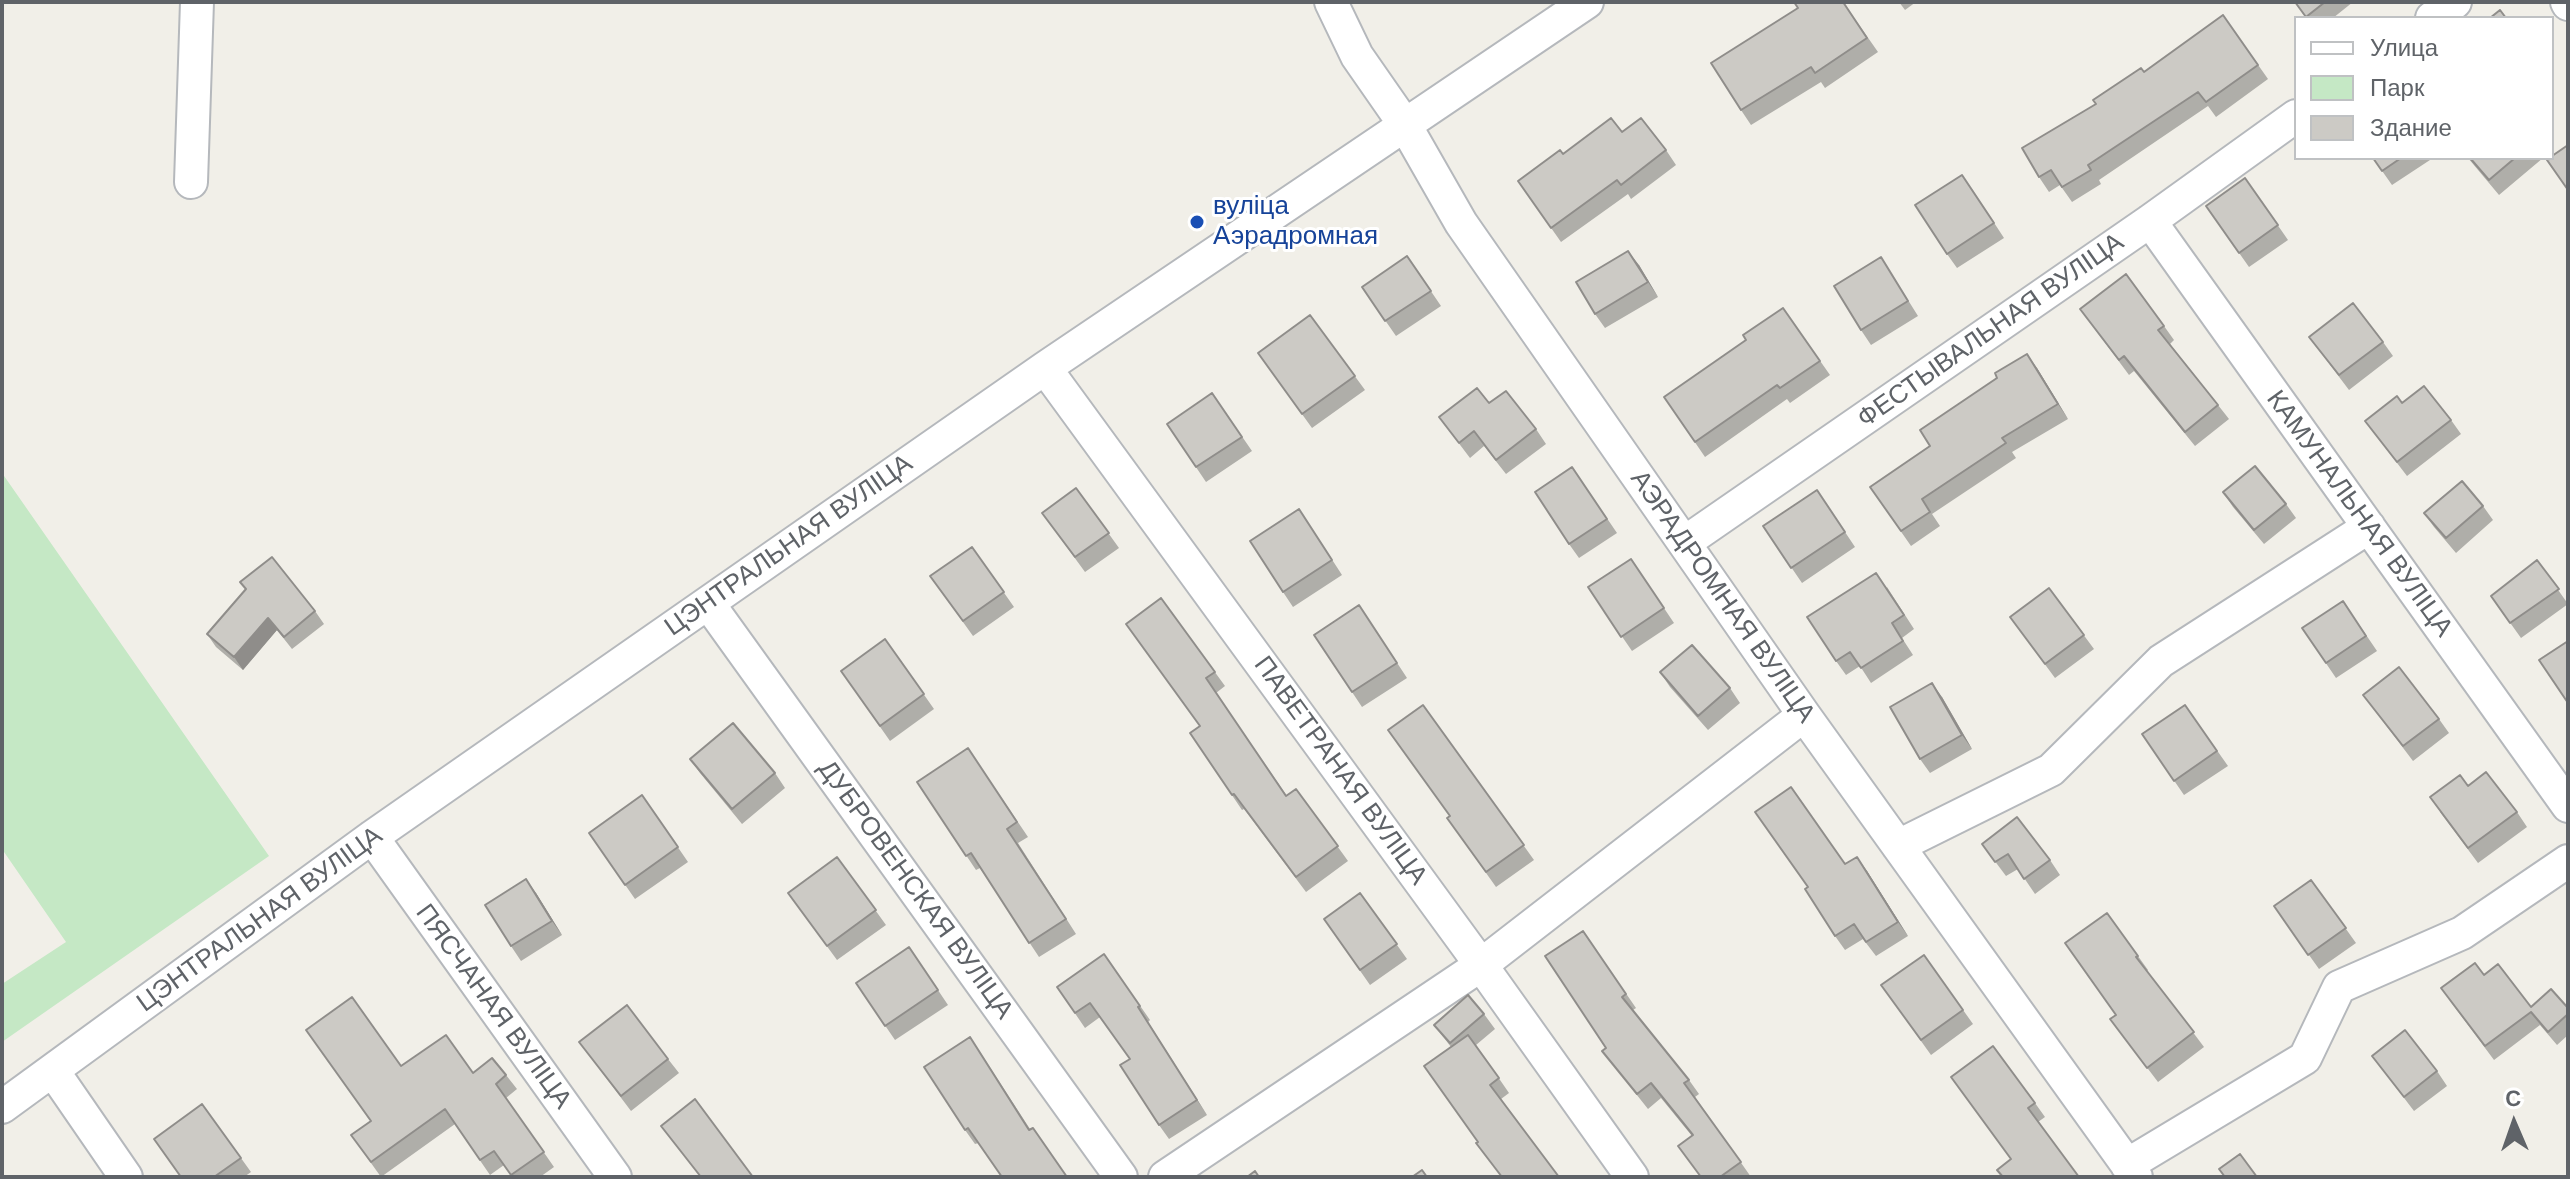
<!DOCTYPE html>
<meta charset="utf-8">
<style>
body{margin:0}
#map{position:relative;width:2570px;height:1179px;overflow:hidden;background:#f1efe8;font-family:Arial,sans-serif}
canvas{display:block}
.frame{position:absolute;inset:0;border:4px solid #5f6368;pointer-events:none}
.legend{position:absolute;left:2294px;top:16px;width:260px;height:144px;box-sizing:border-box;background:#fff;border:2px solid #bfc1c3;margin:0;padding:10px 14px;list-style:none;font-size:24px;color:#5f6368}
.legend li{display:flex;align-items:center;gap:16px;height:40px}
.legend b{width:40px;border:2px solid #bfc1c3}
.north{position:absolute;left:2474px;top:1083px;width:80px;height:80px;-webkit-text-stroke:6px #fff;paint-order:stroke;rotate:358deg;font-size:22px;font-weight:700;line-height:32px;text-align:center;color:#5f6368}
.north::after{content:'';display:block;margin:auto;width:28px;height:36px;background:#5f6368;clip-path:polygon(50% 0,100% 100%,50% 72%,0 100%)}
</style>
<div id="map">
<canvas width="2570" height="1179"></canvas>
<div class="frame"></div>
<ul class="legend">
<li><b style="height:10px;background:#fff"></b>Улица</li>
<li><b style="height:22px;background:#c5e8c5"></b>Парк</li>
<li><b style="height:22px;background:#cccac5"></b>Здание</li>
</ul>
<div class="north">С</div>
</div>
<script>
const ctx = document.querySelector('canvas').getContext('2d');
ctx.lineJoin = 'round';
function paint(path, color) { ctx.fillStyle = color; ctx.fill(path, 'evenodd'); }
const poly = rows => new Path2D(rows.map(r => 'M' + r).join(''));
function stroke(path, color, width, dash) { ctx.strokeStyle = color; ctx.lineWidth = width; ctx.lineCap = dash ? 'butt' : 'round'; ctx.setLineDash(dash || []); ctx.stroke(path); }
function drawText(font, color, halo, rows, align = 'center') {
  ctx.font = font + ' Arial,sans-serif'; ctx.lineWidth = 6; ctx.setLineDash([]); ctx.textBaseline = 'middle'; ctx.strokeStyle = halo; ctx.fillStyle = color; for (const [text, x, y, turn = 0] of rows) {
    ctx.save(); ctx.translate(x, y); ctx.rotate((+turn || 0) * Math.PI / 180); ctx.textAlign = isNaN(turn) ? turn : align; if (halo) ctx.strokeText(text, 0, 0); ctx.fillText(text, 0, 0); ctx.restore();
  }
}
const green = poly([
 [2,473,269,856,2,1042,2,984,66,942,2,849]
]);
const minor = poly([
 [1331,2,1357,56,1405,125,1461,223,1804,715,2136,1177],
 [2567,2,2568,4],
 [2432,18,2455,2],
 [191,182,197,2],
 [2150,221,2568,806],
 [1045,368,1481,965,1632,1177],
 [1684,543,2150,221,2296,116],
 [708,603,1121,1177],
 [372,837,615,1177],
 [1898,846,2051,770,2161,661,2369,527],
 [53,1071,126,1177],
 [2,1107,372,837,1045,368,1587,2],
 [2127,1165,2305,1058,2339,987,2462,933,2568,861],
 [1165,1177,1481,965,1804,715]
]);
const wall = poly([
 [1843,2,1878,52,1825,88,1821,82,1751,125,1741,110],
 [1899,2,1916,2,1905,10],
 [2295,2,2353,2,2333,18,2306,18],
 [2223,15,2268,79,2216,117,2208,106,2099,180,2101,184,2072,202,2060,185,2049,192,2039,177,2096,104,2144,72],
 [1622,132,1666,150,1676,165,1631,199,1628,194,1561,242,1518,181,1563,154],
 [2373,158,2429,158,2430,160,2392,185],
 [2468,158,2543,158,2499,195],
 [2245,178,2288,240,2249,267,2206,206],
 [1972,189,2004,238,1957,268,1947,254],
 [1407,256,1441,306,1396,336,1362,287],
 [1881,257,1918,316,1871,345,1861,330],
 [1639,265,1658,297,1605,328,1595,314],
 [1783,308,1830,375,1790,403,1787,399,1705,457,1664,397,1746,340],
 [2080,309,2164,326,2174,340,2170,344,2229,419,2195,446,2134,371,2129,375],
 [1310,315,1365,390,1312,428,1258,353],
 [2309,337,2383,342,2393,356,2349,390],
 [2037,368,2068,419,2012,452,2016,458,1932,514,1940,526,1911,546,1870,487,1930,446,1997,378],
 [1212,393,1252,451,1206,482,1167,424],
 [1489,403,1536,429,1546,444,1506,474,1484,446,1470,458,1439,417],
 [2402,403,2451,420,2461,434,2407,476,2365,421],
 [1572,467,1617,533,1579,558,1569,544],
 [1076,488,1119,548,1085,572,1042,513],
 [1817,490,1855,547,1802,583,1763,526],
 [2223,492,2286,504,2296,518,2264,544,2233,507],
 [2483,506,2493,520,2456,553,2434,527,2424,513],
 [1309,524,1342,575,1293,607,1283,592],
 [972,547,1014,607,973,636,930,576],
 [1631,559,1674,623,1632,651,1588,587],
 [2537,560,2568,604,2521,638,2491,596],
 [1887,587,1914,629,1902,638,1913,655,1871,683,1860,666,1846,675,1836,661],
 [2049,588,2094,649,2055,678,2010,617],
 [1161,598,1225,686,1216,693,1287,796,1296,789,1348,861,1306,892,1244,809,1242,810,1190,733,1200,726],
 [2343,601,2377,651,2336,678,2302,628],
 [315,611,324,624,292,649,277,630,243,670,216,647,207,634],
 [1369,620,1407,678,1362,707,1314,635],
 [885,639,934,709,890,741,841,671],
 [1660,672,1730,688,1740,703,1708,730,1670,687],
 [2363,695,2439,719,2449,733,2413,761],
 [1942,697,1972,749,1930,773,1920,759],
 [1423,705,1534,860,1496,887,1447,818,1450,817],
 [2185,705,2228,766,2184,795,2142,734],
 [968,748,1028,837,1018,843,1076,934,1039,957,980,868,976,870,917,782],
 [690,759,775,773,785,788,742,824,700,773],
 [2468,786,2517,812,2527,827,2478,863,2440,812],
 [642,795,688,862,635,899,589,833],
 [1982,844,2050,860,2060,875,2035,894,2018,869,2006,876],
 [837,857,886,925,837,960,788,893],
 [1845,864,1867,871,1908,936,1876,956,1863,939,1845,950,1835,936],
 [2311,880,2356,943,2319,969,2274,906],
 [536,893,562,935,521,961,511,946],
 [1360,893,1407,959,1370,985,1324,919],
 [2107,913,2148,970,2147,971,2204,1047,2158,1082,2110,1019,2116,1015],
 [1583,931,1636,1008,1633,1010,1689,1080,1699,1094,1695,1097,1751,1177,1700,1177,1692,1136,1661,1098,1648,1109,1602,1051,1606,1048],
 [909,947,948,1005,895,1040,856,983],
 [1104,954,1150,1020,1148,1022,1207,1115,1169,1139,1159,1125,1130,1059,1100,1017,1085,1028,1057,987],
 [1924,955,1973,1024,1931,1055,1881,985],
 [2484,975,2531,1007,2568,1008,2568,1035,2557,1045,2540,1025,2494,1060,2450,1001],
 [1484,1014,1495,1029,1476,1045,1509,1093,1501,1099,1559,1177,1478,1142,1451,1047,1434,1025],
 [970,1037,980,1052,1030,1129,975,1144,965,1130],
 [579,1042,668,1059,679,1073,631,1111],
 [2372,1056,2437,1071,2447,1086,2414,1111],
 [401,1066,506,1075,517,1089,506,1098,554,1167,540,1177,512,1177,504,1165,490,1175,455,1124,381,1177,351,1135,371,1121],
 [1951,1077,2035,1103,2045,1117,2038,1122],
 [202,1104,251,1172,244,1177,181,1177]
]);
const shadedWall = poly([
 [1628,251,1639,265,1658,297,1648,282],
 [2027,354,2037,368,2068,419,2058,404],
 [268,618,277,630,243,670,234,657],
 [1932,683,1942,697,1972,749,1962,735],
 [1857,857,1867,871,1908,936,1898,922],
 [526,879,536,893,562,935,552,921],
 [1138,1007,1148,1022,1207,1115,1197,1100]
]);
const building = poly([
 [1794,2,1843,2,1867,38,1815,73,1811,67,1741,110,1711,63,1798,8,1794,2],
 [2295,2,2325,2,2306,17,2295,2],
 [2500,10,2506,18,2490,18,2500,10],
 [2223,15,2258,65,2206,102,2198,92,2088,165,2091,170,2062,187,2051,170,2039,177,2022,148,2096,104,2093,100,2141,68,2144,72,2223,15],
 [1611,118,1622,132,1641,118,1666,150,1621,185,1617,180,1551,228,1518,181,1560,150,1563,154,1611,118],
 [2568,145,2568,190,2547,160,2552,158,2552,156,2568,145],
 [2373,158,2401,158,2382,171,2373,158],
 [2470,158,2515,158,2489,180,2470,158],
 [1962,175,1994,223,1947,254,1915,205,1962,175],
 [2245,178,2278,225,2239,253,2206,206,2245,178],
 [1628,251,1648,282,1595,314,1576,282,1628,251],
 [1407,256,1431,291,1385,321,1362,287,1407,256],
 [1881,257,1908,301,1861,330,1834,286,1881,257],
 [2126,274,2164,326,2158,330,2218,405,2185,432,2124,356,2119,360,2080,309,2126,274],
 [2353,303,2383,342,2339,375,2309,337,2353,303],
 [1783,308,1820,361,1780,388,1777,385,1695,442,1664,397,1746,340,1743,335,1783,308],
 [1310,315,1355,376,1302,414,1258,353,1310,315],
 [2027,354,2058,404,2002,438,2006,443,1922,499,1930,512,1901,531,1870,487,1930,446,1920,430,1997,378,1995,373,2027,354],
 [2424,386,2451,420,2397,462,2365,421,2397,396,2402,403,2424,386],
 [1477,388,1489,403,1506,391,1536,429,1496,460,1474,431,1459,443,1439,417,1477,388],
 [1212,393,1242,437,1196,467,1167,424,1212,393],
 [2255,466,2286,504,2254,530,2223,492,2255,466],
 [1572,467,1607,519,1569,544,1535,492,1572,467],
 [2462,481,2483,506,2446,538,2424,513,2462,481],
 [1076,488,1109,533,1075,557,1042,513,1076,488],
 [1817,490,1845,532,1791,568,1763,526,1817,490],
 [1299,509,1332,560,1283,592,1250,541,1299,509],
 [972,547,1004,592,963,621,930,576,972,547],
 [272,557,315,611,284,637,268,618,234,657,207,634,246,589,240,582,272,557],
 [1631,559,1664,608,1621,637,1588,587,1631,559],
 [2537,560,2559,589,2510,623,2491,596,2537,560],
 [1876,573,1904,615,1892,623,1903,641,1861,668,1850,652,1836,661,1807,617,1876,573],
 [2049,588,2084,635,2045,664,2010,617,2049,588],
 [1161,598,1215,672,1206,678,1286,796,1296,789,1338,846,1296,877,1234,794,1232,795,1190,733,1200,726,1126,624,1161,598],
 [2343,601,2366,636,2326,663,2302,628,2343,601],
 [1359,605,1397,663,1352,692,1314,635,1359,605],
 [885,639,924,694,880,726,841,671,885,639],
 [2568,641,2568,703,2539,660,2568,641],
 [1692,645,1730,688,1698,716,1660,672,1692,645],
 [2399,667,2439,719,2403,746,2363,695,2399,667],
 [1932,683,1962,735,1920,759,1890,707,1932,683],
 [1423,705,1524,845,1486,872,1447,818,1450,816,1388,730,1423,705],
 [2185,705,2217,751,2174,781,2142,734,2185,705],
 [733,723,775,773,732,809,690,759,733,723],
 [968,748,1017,822,1007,829,1066,919,1029,943,971,853,966,856,917,782,968,748],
 [2486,772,2517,812,2468,848,2430,797,2460,775,2468,786,2486,772],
 [1791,787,1845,864,1857,857,1898,922,1866,942,1854,924,1835,936,1805,889,1808,887,1755,812,1791,787],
 [642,795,678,847,625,885,589,833,642,795],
 [2017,817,2050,860,2024,879,2008,854,1995,862,1982,844,2017,817],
 [837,857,876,910,827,946,788,893,837,857],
 [526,879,552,921,511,946,485,905,526,879],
 [2311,880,2346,928,2308,955,2274,906,2311,880],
 [1360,893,1397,944,1360,970,1324,919,1360,893],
 [2107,913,2138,956,2136,957,2194,1032,2147,1068,2110,1019,2116,1015,2065,943,2107,913],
 [1583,931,1626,994,1622,997,1689,1080,1684,1083,1741,1162,1720,1177,1701,1177,1678,1146,1693,1135,1651,1083,1637,1094,1602,1051,1606,1048,1545,956,1583,931],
 [909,947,938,990,885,1026,856,983,909,947],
 [1104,954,1140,1006,1138,1007,1197,1100,1159,1125,1120,1065,1130,1059,1090,1003,1075,1013,1057,987,1104,954],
 [1924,955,1963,1010,1921,1040,1881,985,1924,955],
 [2475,963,2484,975,2498,964,2531,1007,2551,989,2568,1008,2568,1014,2548,1032,2531,1012,2485,1046,2441,988,2475,963],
 [1468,995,1484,1014,1450,1043,1434,1025,1468,995],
 [352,997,401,1066,446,1035,473,1073,492,1058,506,1075,496,1084,544,1152,511,1175,494,1151,480,1160,445,1109,371,1162,351,1135,371,1121,306,1030,352,997],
 [627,1005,668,1059,621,1096,579,1042,627,1005],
 [2405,1030,2437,1071,2404,1097,2372,1056,2405,1030],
 [1468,1035,1499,1078,1490,1085,1559,1177,1502,1177,1476,1143,1478,1142,1424,1066,1468,1035],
 [970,1037,1029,1130,1033,1128,1067,1177,1002,1177,968,1128,965,1130,924,1067,970,1037],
 [1993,1046,2035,1103,2028,1108,2079,1177,2003,1177,1997,1170,2011,1159,1951,1077,1993,1046],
 [695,1099,753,1177,701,1177,661,1126,695,1099],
 [202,1104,241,1158,214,1177,181,1177,154,1139,202,1104],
 [2240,1154,2257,1177,2225,1177,2219,1169,2240,1154],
 [1422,1170,1427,1177,1412,1177,1422,1170],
 [1255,1171,1259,1177,1247,1177,1255,1171]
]);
const markers = [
 [1197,222,8,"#1a4fb4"]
];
const transitNames = [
 ["вуліца",1213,207],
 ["Аэрадромная",1213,237]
];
const streetNames = [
 ["ФЕСТЫВАЛЬНАЯ ВУЛІЦА",1991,331,-35],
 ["КАМУНАЛЬНАЯ ВУЛІЦА",2359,514,54],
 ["ЦЭНТРАЛЬНАЯ ВУЛІЦА",789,546,-35],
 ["АЭРАДРОМНАЯ ВУЛІЦА",1722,597,55],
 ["ПАВЕТРАНАЯ ВУЛІЦА",1340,771,54],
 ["ДУБРОВЕНСКАЯ ВУЛІЦА",915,890,54],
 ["ЦЭНТРАЛЬНАЯ ВУЛІЦА",260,920,-36],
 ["ПЯСЧАНАЯ ВУЛІЦА",493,1007,54]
];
paint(green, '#c5e8c5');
stroke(minor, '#b5b8bc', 36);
stroke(minor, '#fff', 32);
paint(wall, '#afaea9');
paint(shadedWall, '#8f8d8a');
paint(building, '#cccac5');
stroke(building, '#8f8d8a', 2);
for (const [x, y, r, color] of markers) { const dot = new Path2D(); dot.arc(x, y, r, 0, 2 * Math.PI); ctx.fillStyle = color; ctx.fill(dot); stroke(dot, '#fff', 3); }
drawText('26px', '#164399', '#fff', transitNames, 'left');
drawText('26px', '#5f6368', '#fff', streetNames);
</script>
